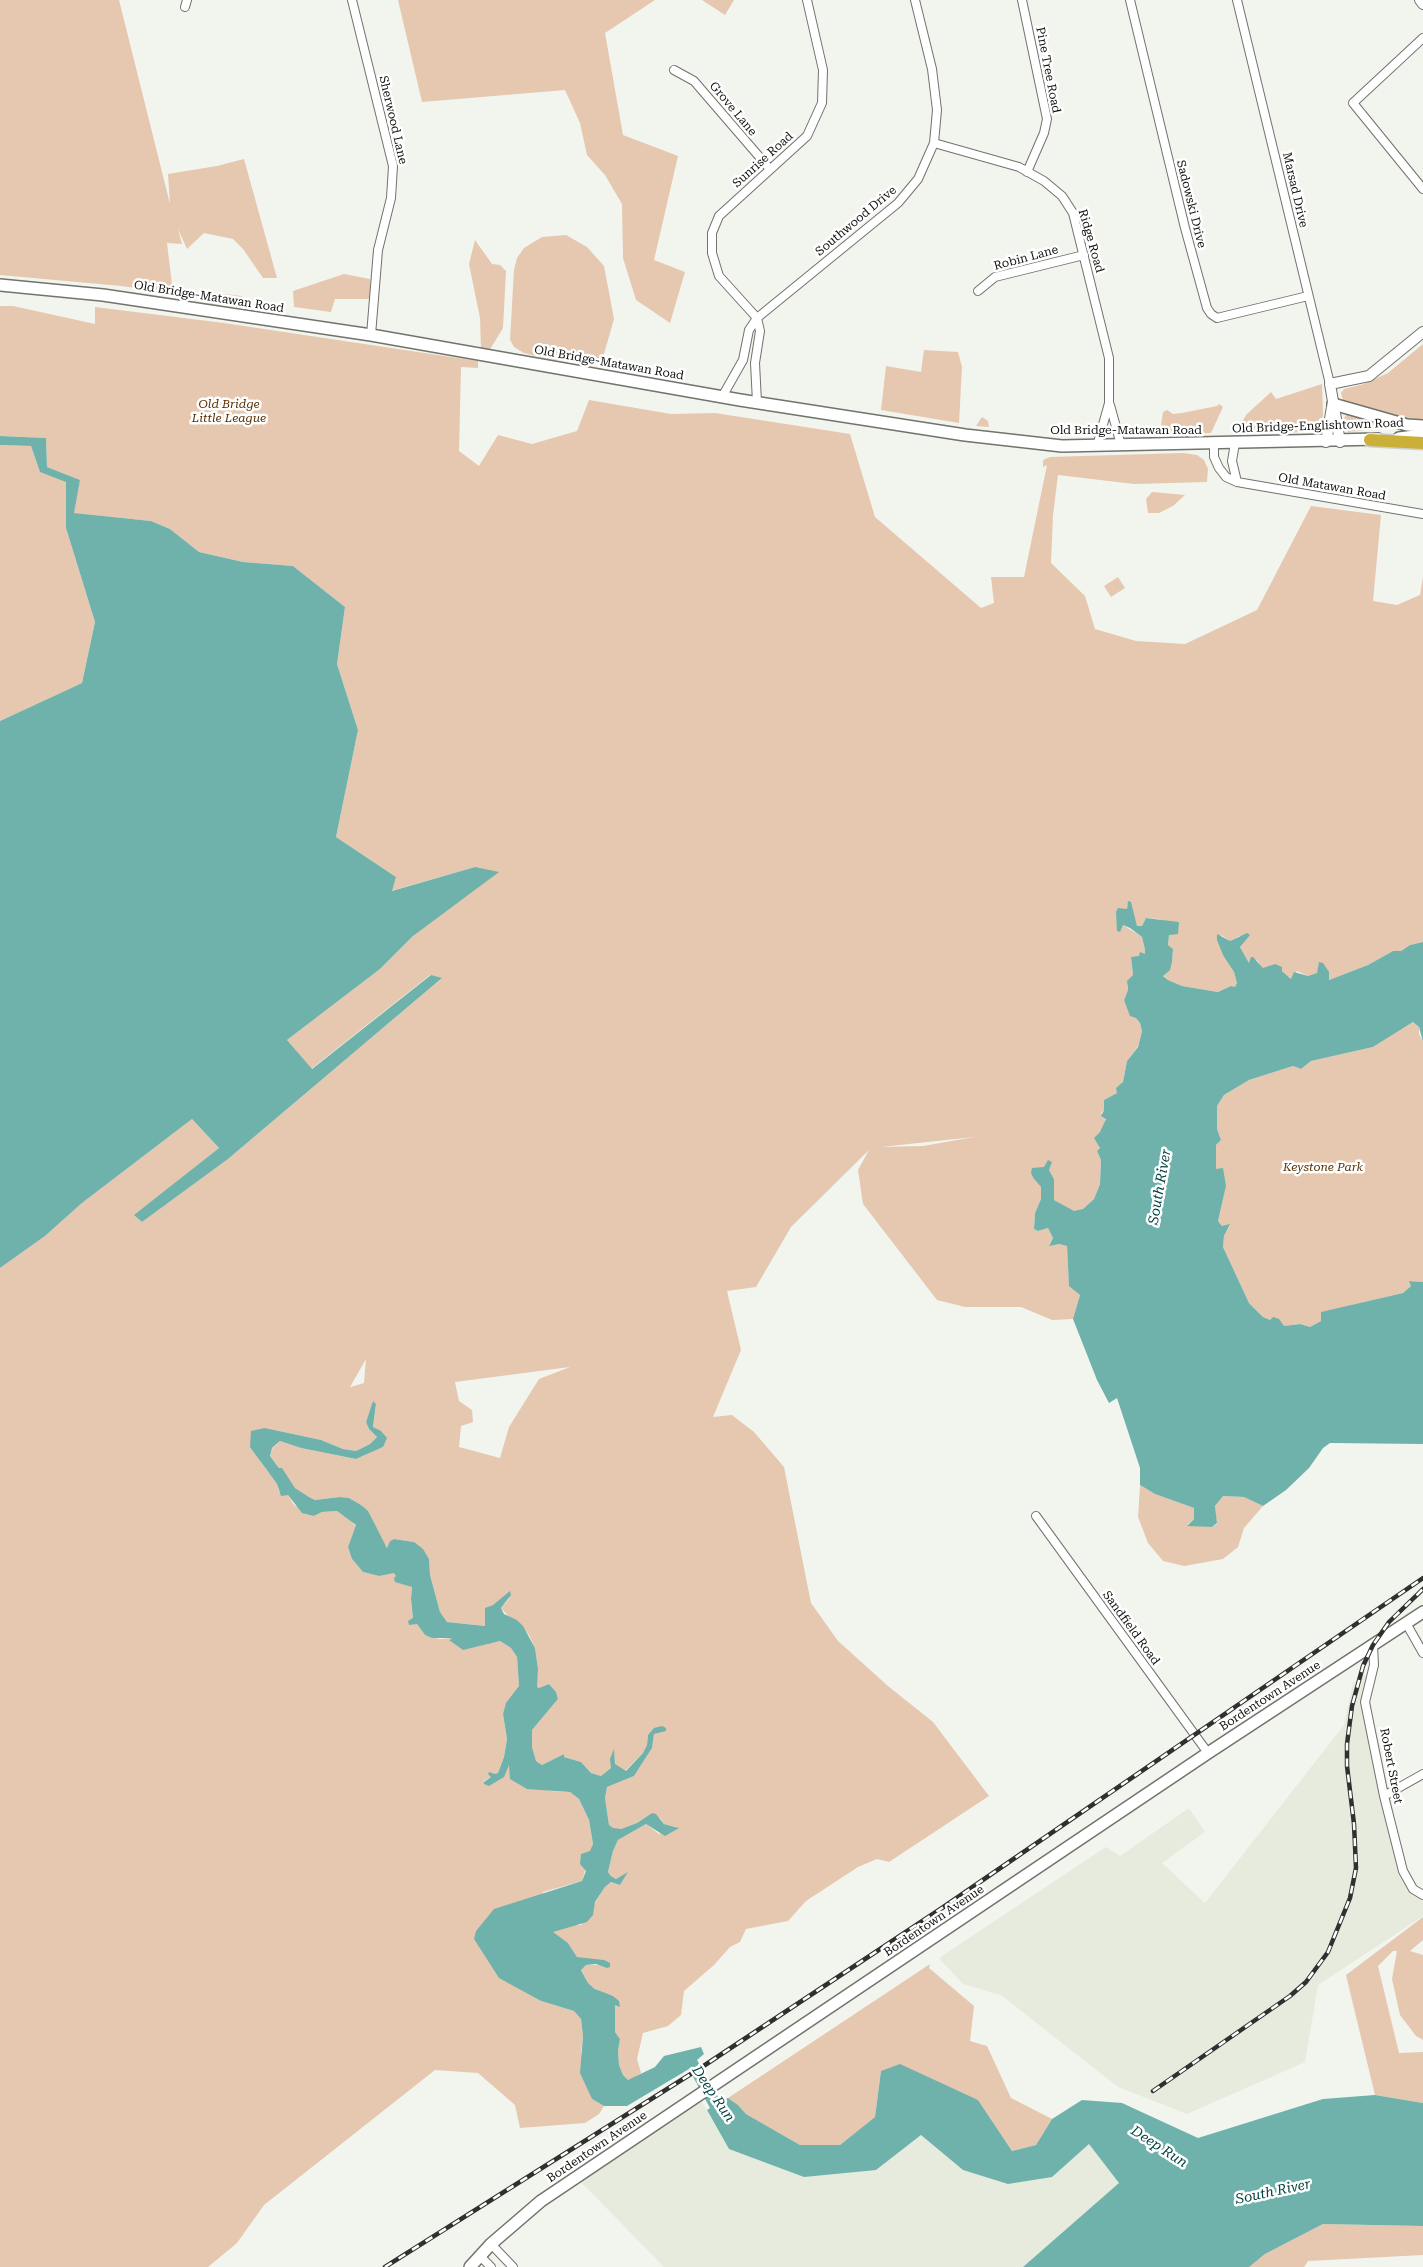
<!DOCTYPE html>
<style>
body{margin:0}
canvas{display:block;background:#f2f4ee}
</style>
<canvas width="1423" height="2267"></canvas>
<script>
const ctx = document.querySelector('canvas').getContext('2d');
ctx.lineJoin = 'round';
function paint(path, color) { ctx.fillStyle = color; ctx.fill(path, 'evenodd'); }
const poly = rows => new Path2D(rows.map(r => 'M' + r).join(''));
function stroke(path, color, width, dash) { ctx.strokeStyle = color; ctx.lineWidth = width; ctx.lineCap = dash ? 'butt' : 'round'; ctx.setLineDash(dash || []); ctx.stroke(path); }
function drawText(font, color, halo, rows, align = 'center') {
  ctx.font = font + ' "Roboto Serif",serif'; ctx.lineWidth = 5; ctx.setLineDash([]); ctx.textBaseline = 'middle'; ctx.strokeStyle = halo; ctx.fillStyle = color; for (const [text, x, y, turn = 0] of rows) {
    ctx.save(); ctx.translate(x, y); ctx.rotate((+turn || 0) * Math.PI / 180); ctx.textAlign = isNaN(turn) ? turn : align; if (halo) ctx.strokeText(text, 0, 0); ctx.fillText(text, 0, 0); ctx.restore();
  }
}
const built = poly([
 [1377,1667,1368,1694,1404,1862,1423,1897,1423,1916,1318,1985,1305,2062,1187,2114,1118,2087,1001,1995,963,1984,939,1958,1106,1847,1120,1856,1189,1808,1205,1832,1162,1863,1205,1903,1344,1725,1353,1683],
 [698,2095,729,2149,876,2170,921,2135,963,2170,1052,2177,1089,2143,1120,2183,1023,2267,664,2267,577,2178]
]);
const green = poly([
 [0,0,119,0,170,204,168,174,217,166,244,159,277,278,263,278,243,249,233,239,204,233,187,249,178,229,182,244,167,243,173,293,121,286,0,275],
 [398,0,655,0,605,33,623,135,678,156,654,260,685,272,670,323,636,300,623,258,622,204,605,175,587,155,580,123,565,90,422,102],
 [702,0,734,0,725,15],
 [566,235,587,247,604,266,614,319,604,354,596,362,581,363,546,359,524,353,514,347,510,340,514,270,517,258,524,248,542,237],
 [475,240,492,264,500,265,506,271,503,328,489,351,481,349,480,318,469,264],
 [344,274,370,279,370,299,335,299,331,312,294,307,293,291],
 [208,292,241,296,249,306,247,309,243,308,210,304,200,300],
 [0,306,13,306,95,324,95,307,224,323,478,361,478,368,461,367,459,451,479,466,498,435,532,444,577,431,589,400,671,414,715,413,850,434,875,517,981,608,994,603,991,577,1024,577,1047,465,1043,467,1043,460,1050,457,1183,453,1197,455,1204,460,1208,469,1207,482,1134,484,1058,475,1053,515,1051,563,1085,596,1095,629,1136,641,1185,644,1257,610,1311,506,1381,515,1373,601,1397,605,1420,595,1423,577,1423,942,1410,945,1401,951,1393,951,1368,965,1329,980,1318,965,1318,973,1308,976,1297,971,1291,979,1275,964,1263,969,1257,960,1249,963,1240,947,1249,935,1239,936,1230,941,1221,935,1221,949,1234,972,1237,983,1235,987,1231,986,1218,992,1182,986,1168,980,1163,975,1172,962,1173,949,1168,945,1169,934,1160,919,1146,918,1142,926,1137,926,1127,904,1127,909,1116,912,1118,919,1123,925,1142,937,1145,950,1145,955,1131,958,1133,975,1127,985,1128,990,1124,1000,1140,1023,1142,1031,1138,1046,1127,1061,1123,1082,1117,1093,1104,1100,1104,1110,1101,1113,1106,1118,1098,1142,1100,1149,1097,1151,1101,1160,1100,1184,1094,1199,1083,1209,1074,1212,1054,1200,1054,1179,1049,1170,1044,1167,1034,1179,1041,1187,1041,1199,1035,1213,1034,1229,1038,1231,1048,1228,1053,1238,1049,1245,1059,1244,1067,1246,1069,1285,1080,1295,1073,1319,1052,1320,1021,1307,965,1307,937,1300,863,1204,858,1170,869,1150,791,1227,756,1287,727,1291,741,1350,713,1417,732,1415,754,1432,784,1467,811,1603,838,1641,888,1686,933,1722,989,1796,889,1862,877,1859,858,1867,806,1901,788,1921,746,1929,740,1942,730,1947,714,1965,684,1991,681,2015,668,2026,643,2033,637,2059,641,2073,633,2079,628,2080,623,2075,619,2065,618,2051,620,2039,615,2032,615,2004,588,1983,581,1969,586,1965,604,1965,604,1960,582,1959,577,1957,568,1943,552,1932,571,1925,581,1925,605,1887,611,1882,620,1885,627,1873,616,1879,611,1876,608,1872,613,1851,618,1840,646,1824,659,1834,677,1827,664,1824,661,1819,652,1813,637,1823,621,1829,613,1829,609,1825,605,1798,607,1787,634,1776,652,1748,654,1734,666,1728,648,1735,647,1745,643,1753,625,1771,615,1764,614,1751,611,1768,601,1776,591,1773,581,1762,564,1757,564,1754,542,1765,536,1761,532,1747,532,1730,558,1699,556,1692,549,1684,539,1688,536,1687,538,1669,535,1648,529,1635,517,1620,510,1618,501,1608,509,1599,510,1592,485,1616,485,1626,447,1622,440,1612,430,1575,429,1559,414,1542,394,1539,390,1541,388,1549,361,1505,349,1498,340,1497,315,1500,309,1497,295,1488,270,1456,272,1449,280,1441,301,1448,356,1459,383,1447,373,1428,376,1405,373,1402,366,1422,369,1429,377,1437,370,1444,356,1451,343,1449,321,1440,265,1428,260,1461,277,1484,279,1492,288,1495,294,1505,314,1516,322,1512,337,1511,349,1519,356,1526,348,1547,352,1559,363,1572,379,1576,394,1572,412,1587,411,1599,413,1618,425,1635,440,1639,450,1638,490,1643,500,1641,511,1648,517,1657,519,1686,503,1714,507,1739,504,1757,498,1773,484,1781,484,1784,509,1765,551,1791,570,1792,579,1799,589,1820,593,1844,582,1881,543,1892,529,1993,541,2001,574,2011,581,2019,583,2036,581,2053,592,2099,604,2106,599,2114,585,2123,520,2128,515,2105,478,2073,435,2070,264,2205,237,2243,208,2267,0,2267,0,1268,45,1236,82,1203,192,1119,219,1148,135,1215,142,1222,228,1159,441,979,430,975,311,1069,287,1040,380,969,413,936,475,867,391,891,396,877,336,837,358,730,337,664,345,607,293,566,243,562,199,552,170,529,151,521,73,513,80,480,47,467,46,438,0,436],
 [974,1137,923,1146,881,1147],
 [366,1359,364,1383,351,1387,350,1387],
 [570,1367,539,1379,509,1427,500,1458,459,1447,461,1426,473,1422,472,1410,459,1401,455,1382],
 [1423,344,1423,421,1389,415,1343,400,1341,393,1344,389,1364,384,1388,373],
 [924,350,958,352,962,367,959,423,881,410,886,366,921,372],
 [1322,384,1323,415,1320,427,1313,432,1253,433,1247,433,1245,430,1243,420,1247,414,1271,392,1276,399],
 [1219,404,1223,407,1211,433,1192,434,1187,429,1185,432,1178,429,1173,432,1163,431,1161,425,1163,412,1167,410,1173,414,1182,413,1217,406],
 [1348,413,1393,426,1393,428,1348,432,1345,428,1343,419],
 [982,417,988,421,989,427,976,426],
 [0,445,31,446,40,472,66,481,66,528,95,622,82,683,0,721],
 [1152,492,1185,495,1173,506,1159,513,1148,513,1146,499],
 [1118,577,1125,588,1111,597,1104,586],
 [1413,1022,1419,1027,1419,1034,1423,1042,1423,1282,1410,1281,1411,1286,1403,1293,1352,1305,1322,1317,1321,1321,1310,1327,1300,1324,1284,1326,1263,1317,1249,1303,1223,1247,1224,1236,1230,1225,1222,1226,1218,1221,1226,1185,1216,1170,1216,1145,1221,1140,1217,1129,1217,1106,1224,1095,1249,1080,1293,1066,1301,1069,1311,1061,1373,1047],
 [1140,1485,1155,1494,1194,1508,1194,1519,1187,1525,1212,1527,1217,1524,1215,1506,1223,1496,1244,1497,1263,1506,1244,1528,1238,1547,1223,1559,1184,1566,1163,1561,1148,1543,1138,1517],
 [1423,1917,1423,1940,1410,1951,1423,1955,1423,2040,1416,2036,1400,2015,1392,1979,1397,1951,1393,1951,1378,1966,1399,2053,1423,2052,1423,2103,1375,2095,1346,1975],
 [930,1964,929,1968,974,2006,970,2041,987,2046,1011,2098,1052,2119,1036,2145,1012,2151,978,2100,881,2071,875,2117,840,2145,800,2145,746,2114,738,2105,728,2098],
 [1323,2224,1423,2226,1423,2255,1308,2261,1304,2267,1249,2267,1265,2254]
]);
const water = poly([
 [0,436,46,438,47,467,80,480,74,513,151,521,170,529,199,552,243,562,293,566,345,607,337,664,358,730,336,837,396,877,392,891,475,867,499,872,413,936,380,969,287,1040,312,1069,431,975,442,978,228,1159,142,1222,134,1215,219,1148,192,1119,82,1203,45,1236,0,1268,0,721,82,683,95,622,66,528,66,482,40,472,31,446,0,445],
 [1128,901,1131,902,1137,926,1142,926,1146,918,1179,922,1178,934,1169,935,1168,945,1173,949,1172,962,1170,970,1163,976,1168,980,1182,986,1218,992,1231,986,1235,987,1237,983,1234,972,1223,955,1217,940,1217,934,1230,941,1247,933,1250,935,1240,947,1249,963,1251,957,1253,957,1263,968,1275,964,1282,967,1282,971,1291,979,1294,972,1308,976,1317,973,1319,962,1323,963,1329,972,1329,980,1368,965,1393,951,1401,951,1410,945,1423,942,1423,1042,1419,1027,1413,1022,1373,1047,1311,1061,1301,1069,1293,1066,1249,1080,1224,1095,1217,1106,1217,1129,1221,1140,1216,1145,1216,1169,1223,1168,1226,1186,1218,1221,1222,1226,1230,1224,1224,1236,1223,1247,1249,1303,1263,1317,1270,1320,1273,1317,1279,1319,1284,1326,1300,1324,1310,1327,1321,1321,1321,1312,1403,1293,1411,1286,1409,1281,1423,1282,1423,1444,1330,1443,1323,1448,1309,1468,1286,1490,1263,1506,1244,1497,1223,1496,1215,1506,1217,1523,1212,1527,1187,1526,1194,1519,1194,1508,1155,1494,1140,1485,1140,1468,1117,1398,1109,1403,1097,1380,1073,1319,1080,1295,1069,1286,1067,1246,1059,1244,1049,1246,1053,1238,1048,1228,1038,1231,1034,1229,1035,1213,1041,1199,1041,1187,1034,1179,1031,1173,1032,1168,1044,1167,1048,1160,1052,1162,1049,1170,1054,1179,1054,1200,1074,1211,1083,1209,1094,1199,1100,1184,1101,1160,1097,1151,1100,1148,1094,1138,1100,1132,1106,1119,1101,1116,1104,1110,1104,1100,1117,1093,1116,1088,1123,1082,1127,1061,1138,1047,1142,1031,1140,1023,1136,1018,1130,1016,1124,1000,1128,990,1127,981,1133,975,1131,957,1139,956,1140,952,1145,954,1145,950,1142,937,1130,928,1123,925,1120,932,1117,931,1116,912,1118,908,1127,909],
 [373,1401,376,1404,373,1427,381,1431,387,1438,383,1447,356,1459,301,1448,280,1441,272,1448,270,1456,279,1468,282,1468,295,1488,309,1497,315,1500,340,1497,349,1498,361,1505,368,1511,387,1548,390,1541,394,1539,414,1542,423,1549,429,1559,430,1575,440,1612,447,1622,485,1626,485,1608,493,1605,510,1591,511,1595,501,1608,504,1614,517,1620,523,1626,535,1648,538,1669,537,1687,539,1688,549,1684,556,1692,558,1699,532,1730,532,1747,536,1761,542,1765,564,1754,564,1757,581,1762,591,1773,601,1776,611,1768,610,1759,614,1749,615,1764,626,1771,643,1753,647,1745,648,1735,654,1728,662,1726,666,1728,666,1731,654,1734,652,1748,634,1776,607,1787,605,1798,609,1825,613,1828,621,1829,637,1823,652,1813,656,1814,664,1824,679,1828,665,1836,646,1824,618,1840,613,1851,608,1872,611,1876,616,1879,628,1872,620,1885,611,1882,605,1887,595,1902,593,1915,587,1922,553,1932,568,1943,577,1957,604,1960,610,1963,610,1967,607,1968,596,1964,586,1965,581,1970,588,1983,595,1989,613,1996,619,2001,620,2007,615,2005,615,2032,620,2039,618,2051,619,2065,623,2075,628,2080,655,2067,664,2056,701,2047,704,2054,697,2060,721,2102,728,2098,738,2105,746,2114,800,2145,840,2145,875,2117,881,2071,900,2064,978,2100,1012,2151,1036,2145,1052,2119,1082,2100,1122,2103,1198,2138,1323,2099,1375,2095,1423,2103,1423,2226,1323,2224,1265,2254,1249,2267,1023,2267,1119,2183,1089,2144,1052,2177,1008,2184,963,2170,921,2135,876,2170,804,2177,729,2149,707,2110,710,2108,689,2069,627,2106,604,2106,592,2099,580,2073,583,2036,581,2019,574,2011,541,2001,499,1978,474,1939,476,1931,494,1909,582,1881,586,1871,580,1864,581,1854,590,1851,593,1844,589,1820,579,1799,570,1792,527,1789,510,1779,509,1765,504,1777,489,1786,484,1784,484,1782,491,1777,488,1774,489,1772,495,1774,498,1773,504,1757,507,1739,503,1714,506,1703,519,1686,517,1657,511,1648,500,1641,463,1650,449,1640,452,1639,450,1638,432,1638,425,1635,417,1624,409,1625,408,1621,413,1618,411,1599,412,1587,395,1582,394,1578,396,1576,394,1573,379,1576,363,1572,352,1559,348,1547,356,1525,337,1511,322,1512,314,1516,302,1513,288,1495,281,1496,277,1484,250,1447,251,1431,265,1428,321,1440,343,1449,356,1451,370,1444,377,1437,369,1429,366,1422]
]);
const minor = poly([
 [352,0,393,166,391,198,378,250,371,335],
 [1022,0,1047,119,1044,133,1027,172],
 [1130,0,1185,228,1207,308,1211,314,1217,318,1308,296],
 [1237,0,1330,384],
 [185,7,187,0],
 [1423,38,1353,103,1423,189],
 [674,70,694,81,769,168],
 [934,143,1019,167,1044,181,1062,196,1073,213,1109,358,1109,403,1097,446],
 [978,291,995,277,1084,255],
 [722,397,743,360,749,330,757,318,898,203,918,179,934,143,937,110,932,69,915,0],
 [757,402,755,363,760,331,757,318,719,276,712,253,712,233,719,216,807,136,822,103,823,70,807,0],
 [1110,405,1121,445],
 [1235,443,1232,461,1237,482],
 [1214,444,1214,457,1219,468,1226,477,1237,482,1423,514],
 [1036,1516,1208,1753],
 [1406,1623,1423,1653],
 [1373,1645,1374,1665,1365,1702,1384,1796,1403,1871,1413,1889,1423,1895],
 [1384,1796,1423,1774],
 [491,2244,513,2267],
 [480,2256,491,2267]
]);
const tertiary = poly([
 [1420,0,1423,4],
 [1326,442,1332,407],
 [1340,442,1330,384,1369,376,1423,332]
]);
const secondary = poly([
 [0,285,103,295,371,335,740,400,965,435,1062,446,1378,439],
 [1333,404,1407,425,1423,426],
 [1399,438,1423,435],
 [470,2267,491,2244,541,2201,1208,1753,1423,1612]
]);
const trunk = poly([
 [1370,440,1423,443]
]);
const rail = poly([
 [1153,2091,1290,1996,1306,1982,1328,1952,1350,1898,1356,1868,1354,1824,1347,1766,1347,1744,1352,1706,1363,1666,1373,1645,1389,1622,1423,1589],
 [385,2267,702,2067,942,1908,1423,1578]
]);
const streetNames = [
 ["Pine Tree Road",1048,70,79],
 ["Grove Lane",733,109,50],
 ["Sherwood Lane",393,120,77],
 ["Sunrise Road",763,160,-42],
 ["Marsad Drive",1295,190,77],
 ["Sadowski Drive",1191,204,76],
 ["Southwood Drive",856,221,-40],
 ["Ridge Road",1091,241,74],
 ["Robin Lane",1026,258,-15],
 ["Old Bridge-Matawan Road",209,297,9],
 ["Old Bridge-Matawan Road",609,363,10],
 ["Old Bridge-Englishtown Road",1318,426,-2],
 ["Old Bridge-Matawan Road",1126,430],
 ["Old Matawan Road",1332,487,10],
 ["Sandfield Road",1131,1628,54],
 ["Bordentown Avenue",1270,1696,-33],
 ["Robert Street",1391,1766,79],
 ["Bordentown Avenue",934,1921,-34],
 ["Bordentown Avenue",597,2147,-34]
];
const parkNames = [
 ["Old Bridge",229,404],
 ["Little League",229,418],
 ["Keystone Park",1323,1167]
];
const waterNames = [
 ["South River",1160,1187,-80],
 ["Deep Run",713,2094,56],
 ["Deep Run",1159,2147,33],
 ["South River",1273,2192,-12]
];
paint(built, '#e6ebdd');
paint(green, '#e6c8b0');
paint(water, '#6fb2ac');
stroke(minor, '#71736d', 10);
stroke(tertiary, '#71736d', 12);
stroke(secondary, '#71736d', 14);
stroke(trunk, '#cfcfcf', 15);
stroke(minor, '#fff', 8);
stroke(tertiary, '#fff', 10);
stroke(secondary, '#fff', 11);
stroke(trunk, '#caaf38', 12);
stroke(rail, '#30312f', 4.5);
stroke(rail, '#fff', 2.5, [8]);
drawText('12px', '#10110f', '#fff', streetNames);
drawText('italic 12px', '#572f02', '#fff', parkNames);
drawText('italic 14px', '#044541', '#fff', waterNames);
</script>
